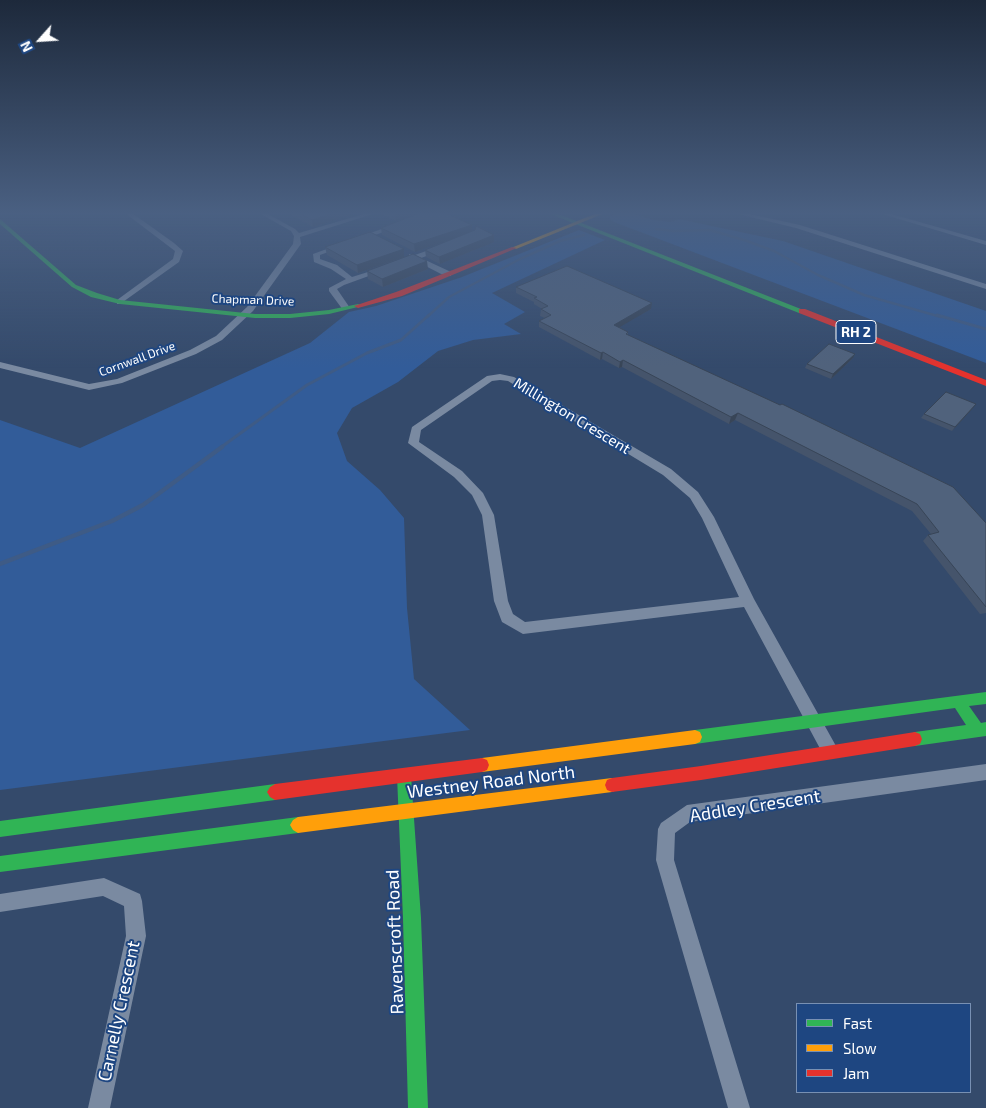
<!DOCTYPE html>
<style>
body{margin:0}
#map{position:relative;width:986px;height:1108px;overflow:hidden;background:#344a6b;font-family:"Exo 2",sans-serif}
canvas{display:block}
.legend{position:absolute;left:796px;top:1003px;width:175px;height:90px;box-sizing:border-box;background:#1e4681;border:1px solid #7890b3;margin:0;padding:6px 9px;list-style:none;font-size:15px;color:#fff}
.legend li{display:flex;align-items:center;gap:10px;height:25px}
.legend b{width:25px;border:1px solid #7890b3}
.north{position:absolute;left:15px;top:15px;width:50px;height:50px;-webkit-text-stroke:4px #1e4681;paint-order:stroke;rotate:244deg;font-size:14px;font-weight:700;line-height:20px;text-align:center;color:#fff}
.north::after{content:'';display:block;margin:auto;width:18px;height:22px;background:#fff;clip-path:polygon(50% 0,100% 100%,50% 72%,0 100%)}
</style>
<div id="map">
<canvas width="986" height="1108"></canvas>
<ul class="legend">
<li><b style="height:6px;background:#30b455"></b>Fast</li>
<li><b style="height:6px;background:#ff9f0a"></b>Slow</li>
<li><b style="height:6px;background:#e5322d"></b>Jam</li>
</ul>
<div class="north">N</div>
</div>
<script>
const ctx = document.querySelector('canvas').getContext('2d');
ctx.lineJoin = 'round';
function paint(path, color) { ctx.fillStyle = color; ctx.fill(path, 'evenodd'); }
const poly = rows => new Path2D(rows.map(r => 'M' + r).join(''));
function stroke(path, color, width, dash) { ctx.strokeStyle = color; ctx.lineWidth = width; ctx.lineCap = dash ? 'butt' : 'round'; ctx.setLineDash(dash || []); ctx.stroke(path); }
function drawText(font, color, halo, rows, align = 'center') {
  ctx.font = font + ' "Exo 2",sans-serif'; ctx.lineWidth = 4; ctx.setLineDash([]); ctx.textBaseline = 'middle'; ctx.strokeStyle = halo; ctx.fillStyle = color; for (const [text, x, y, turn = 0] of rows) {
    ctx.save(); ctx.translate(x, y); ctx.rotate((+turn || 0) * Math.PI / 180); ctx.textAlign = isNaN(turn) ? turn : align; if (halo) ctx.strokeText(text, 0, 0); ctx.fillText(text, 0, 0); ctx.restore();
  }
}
const green = poly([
 [616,213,632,213,653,220,671,222,679,219,783,241,986,311,986,363,614,222,610,219,610,216],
 [579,230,605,240,492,293,525,312,504,324,521,334,473,340,438,351,398,382,352,408,337,433,347,461,380,490,404,518,407,608,414,679,470,730,0,790,0,420,80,448,310,343,349,312,376,306,462,277]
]);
const streamFar2 = poly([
 [656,229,674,231,710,230,747,241,774,251,818,275,864,295,941,317],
 [427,317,449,297,520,259,560,241,584,235]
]);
const streamFar1 = poly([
 [937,315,986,329],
 [220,448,307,385,367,353,401,340,429,315]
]);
const stream = poly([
 [0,564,112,521,143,505,222,447]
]);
const street = poly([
 [125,213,132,213,174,243,183,251,179,262,120,304,117,304,117,300,173,259,175,251,125,213],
 [259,213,266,213,295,229,299,233,367,213,376,213,300,237,301,244,253,311,222,340,196,354,122,383,89,390,0,368,0,362,89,384,117,379,190,350,216,336,247,307,293,244,294,236,291,231,259,213],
 [734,213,745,213,800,225,986,284,986,289,796,228,734,213],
 [879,213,888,213,986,241,986,245,879,213],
 [398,223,400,224,400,226,320,255,320,259,337,265,352,277,384,267,388,269,344,285,337,289,350,308,343,310,329,291,329,288,346,279,331,269,314,262,313,254,398,223],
 [440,246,443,246,443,250,421,258,451,272,451,276,445,276,414,260,402,264,398,262,409,257,409,254,415,255,440,246],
 [500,374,514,377,671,469,698,492,714,517,754,599,836,746,838,751,836,756,830,759,824,756,744,607,523,634,502,622,494,601,482,515,472,495,454,477,408,443,412,427,487,376,500,374],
 [500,380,508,381,663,475,690,498,702,518,739,597,525,622,513,614,508,601,494,515,483,493,462,471,419,442,421,430,492,381,500,380],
 [986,764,986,780,690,822,675,833,674,860,750,1108,728,1108,656,860,658,829,661,823,687,805,986,764],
 [104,878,140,894,142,901,146,936,110,1108,88,1108,126,936,124,906,103,896,0,912,0,894,104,878]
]);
const fast = poly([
 [548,213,556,213,806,311,799,313,548,213],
 [0,219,76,285,97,293,120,300,255,314,290,314,329,310,358,304,362,306,329,314,290,318,255,318,120,304,91,297,72,287,0,224,0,219],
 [986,692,986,704,969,706,981,723,986,722,986,736,915,746,910,744,908,739,910,734,915,732,966,725,955,708,695,744,690,742,688,737,690,732,695,730,986,692],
 [404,769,409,771,411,776,421,918,428,1108,408,1108,403,918,397,776,399,771,404,769],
 [275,784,280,787,283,792,280,797,275,800,0,837,0,821,275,784],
 [298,817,303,820,306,825,303,830,298,833,0,872,0,856,298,817]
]);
const slow = poly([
 [597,213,605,213,516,249,511,248,597,213],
 [695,730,700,732,702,737,700,742,695,744,482,772,477,770,475,765,477,760,482,758,695,730],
 [612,778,617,780,619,785,617,790,612,792,298,833,293,830,290,825,293,820,298,817,612,778]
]);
const jam = poly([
 [512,247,517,248,402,296,358,308,354,306,396,292,512,247],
 [799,309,805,309,986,380,986,386,799,313,799,309],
 [915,732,920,734,922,739,920,744,915,746,701,780,612,792,607,790,605,785,607,780,612,778,701,766,915,732],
 [482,758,487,760,489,765,487,770,482,772,275,800,270,797,267,792,270,787,275,784,482,758]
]);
const wall = poly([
 [287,213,356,213,313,227],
 [378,213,445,213,472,231,494,235,494,242,440,264,426,257,425,250,451,239,415,252,382,235,381,228,414,215,396,221],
 [325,247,404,257,358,273,327,255],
 [428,269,383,287,368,279,367,271],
 [516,287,651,309,619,327,628,332,628,335,986,523,986,613,980,614,923,541,928,535,931,534,912,511,735,420,729,424,622,367,619,368,602,359,600,360,539,327,539,321,545,318,540,316,541,309,542,309,534,304,534,302,516,293],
 [853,358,831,379,805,368,807,364],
 [973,408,952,431,921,418,924,414]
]);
const shadedWall = poly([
 [333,213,356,213,313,227,312,220],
 [400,213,421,213,396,221,395,214],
 [472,225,472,232,415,252,414,244],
 [494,235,494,242,440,264,439,257],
 [404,249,404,257,358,273,357,265],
 [427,261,428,269,383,287,382,279],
 [652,303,651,309,613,331,614,325],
 [603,352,602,359,600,360,601,353],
 [855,354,853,358,831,379,833,374],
 [623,360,622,367,619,368,620,362],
 [976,404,973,408,952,431,955,427],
 [738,413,735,420,729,424,731,417]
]);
const building = poly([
 [299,213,333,213,312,220,299,213],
 [420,213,445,213,472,225,414,244,381,228,420,213],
 [476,226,494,235,439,257,425,250,475,230,476,226],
 [370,232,404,249,357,265,325,247,370,232],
 [413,254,427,261,382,279,367,271,413,254],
 [567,266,652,303,614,325,628,332,626,334,780,405,782,404,953,487,986,523,986,607,928,535,939,532,917,504,738,413,731,417,623,360,620,362,603,352,601,353,539,321,551,315,541,309,548,306,534,298,537,297,516,287,567,266],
 [829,344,855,354,833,374,807,364,829,344],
 [946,392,976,404,955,427,924,414,946,392]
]);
const farStreetnames = [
 ["Chapman Drive",253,300,2],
 ["Cornwall Drive",137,359,-20]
];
const shields = [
 [856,332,40]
];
const shieldNames = [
 ["RH 2",856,332]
];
const streetNames = [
 ["Millington Crescent",572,416,31]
];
const nearStreetnames = [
 ["Westney Road North",491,782,-7],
 ["Addley Crescent",755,806,-9],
 ["Ravenscroft Road",395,942,-92],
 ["Carnelly Crescent",119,1011,-78]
];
paint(green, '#325c99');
stroke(streamFar2, '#3e5b86', 2.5);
stroke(streamFar1, '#3e5b86', 3);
stroke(stream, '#3e5b86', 4.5);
paint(street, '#7a8aa1');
paint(fast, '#30b455');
paint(slow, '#ff9f0a');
paint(jam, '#e5322d');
paint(wall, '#45546b');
paint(shadedWall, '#384557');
paint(building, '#50627c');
stroke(building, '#384557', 1);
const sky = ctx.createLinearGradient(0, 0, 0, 368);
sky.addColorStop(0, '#1d293b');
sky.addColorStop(0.58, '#4a6082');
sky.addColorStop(1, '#4a608200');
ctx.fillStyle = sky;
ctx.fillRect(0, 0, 986, 368);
drawText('12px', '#fff', '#1e4681', farStreetnames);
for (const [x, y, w] of shields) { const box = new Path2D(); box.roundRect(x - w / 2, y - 11.5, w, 23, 4); ctx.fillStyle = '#1e4681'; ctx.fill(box); stroke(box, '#fff', 1); }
drawText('bold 14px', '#fff', null, shieldNames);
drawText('15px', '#fff', '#1e4681', streetNames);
drawText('18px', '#fff', '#1e4681', nearStreetnames);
</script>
